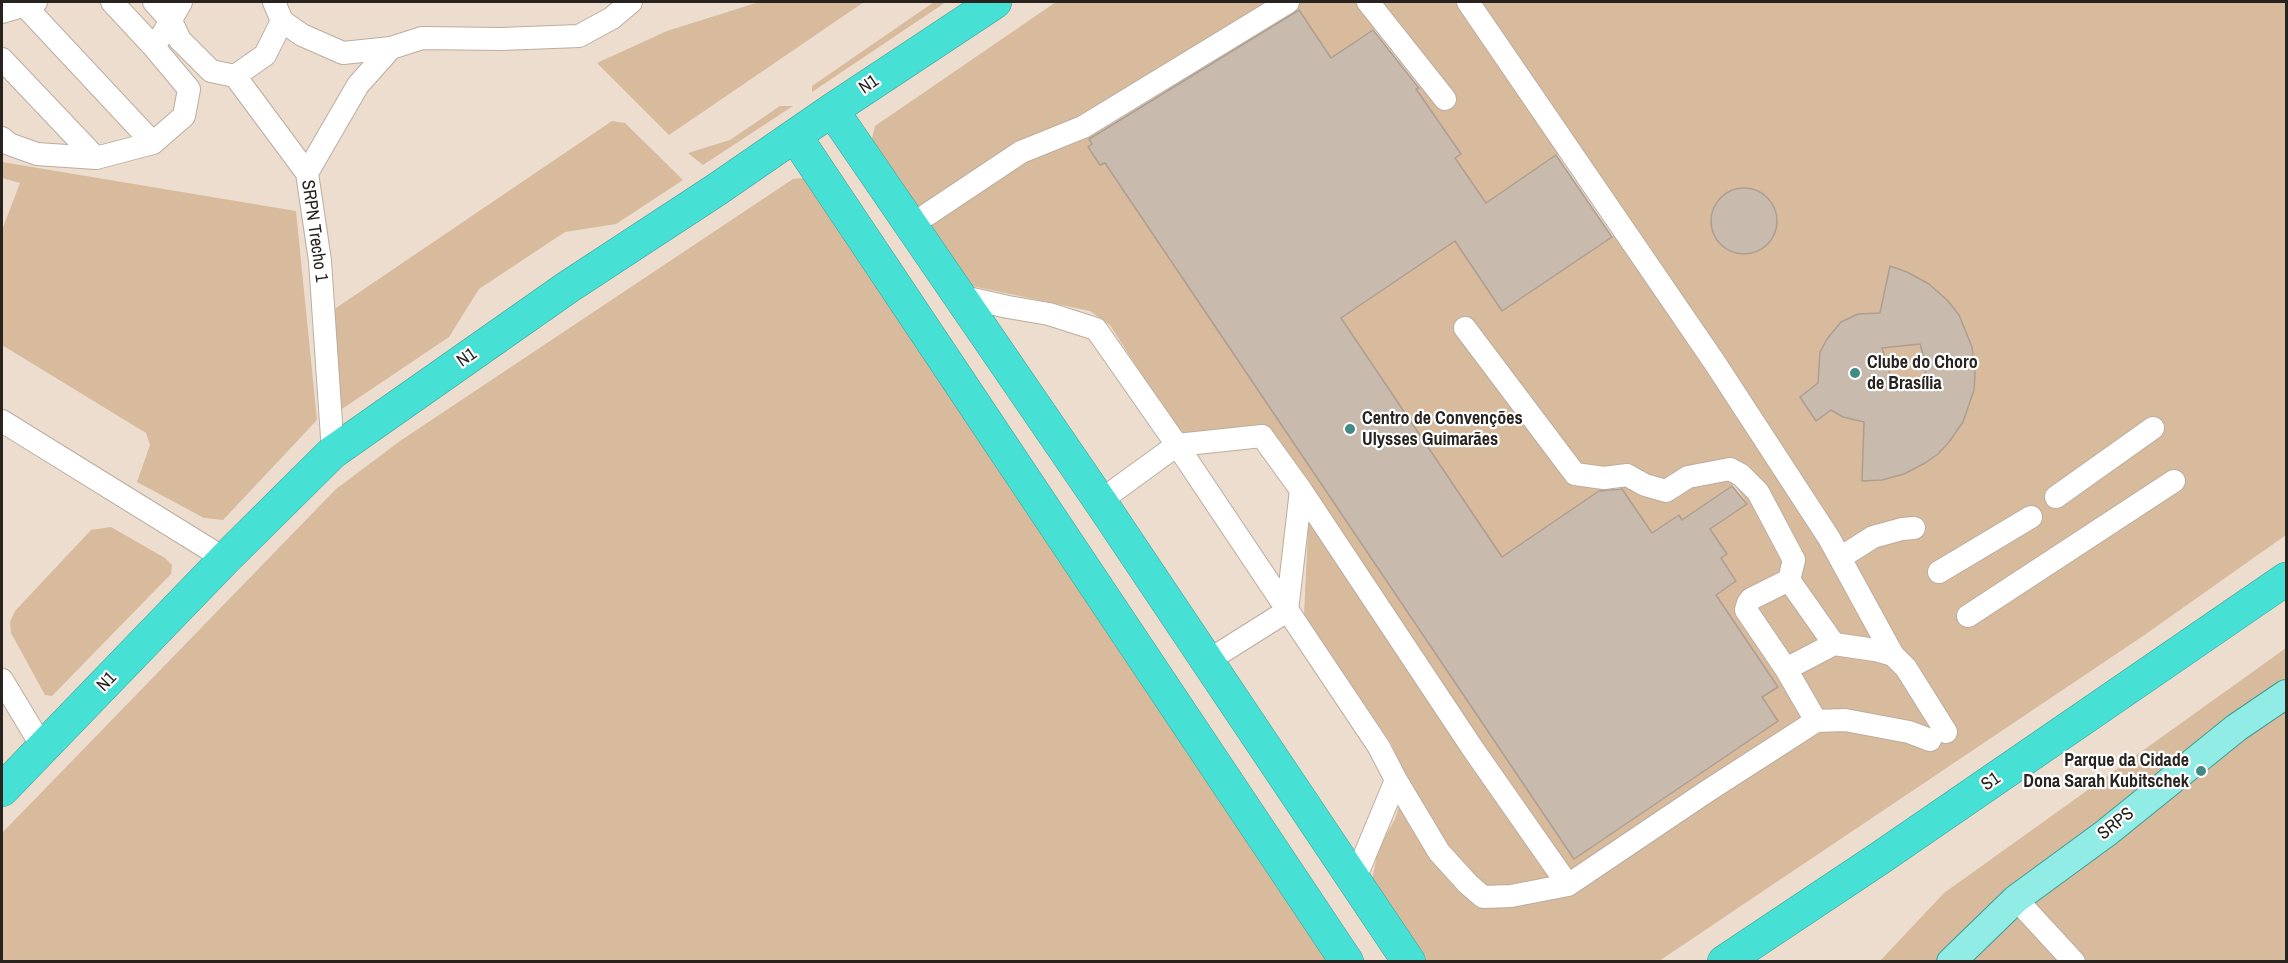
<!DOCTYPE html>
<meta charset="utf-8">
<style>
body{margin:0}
#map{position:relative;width:2288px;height:963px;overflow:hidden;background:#ecddcf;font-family:"Archivo Narrow",sans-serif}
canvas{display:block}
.frame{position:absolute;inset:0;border:3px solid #28231e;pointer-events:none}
</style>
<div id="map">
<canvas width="2288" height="963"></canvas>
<div class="frame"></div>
</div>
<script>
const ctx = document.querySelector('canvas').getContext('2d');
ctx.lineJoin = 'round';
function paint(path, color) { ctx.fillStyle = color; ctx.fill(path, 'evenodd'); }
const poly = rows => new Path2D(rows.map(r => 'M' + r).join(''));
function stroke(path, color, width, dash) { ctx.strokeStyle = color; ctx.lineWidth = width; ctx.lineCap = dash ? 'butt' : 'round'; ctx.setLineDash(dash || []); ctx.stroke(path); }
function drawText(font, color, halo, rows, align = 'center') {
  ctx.font = font + ' "Archivo Narrow",sans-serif'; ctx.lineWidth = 4.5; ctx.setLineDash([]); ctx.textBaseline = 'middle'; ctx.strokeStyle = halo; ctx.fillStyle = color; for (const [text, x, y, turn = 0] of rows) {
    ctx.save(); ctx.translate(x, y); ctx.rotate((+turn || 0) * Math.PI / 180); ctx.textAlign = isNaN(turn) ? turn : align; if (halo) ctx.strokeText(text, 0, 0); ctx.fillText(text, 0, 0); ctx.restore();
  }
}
const green = poly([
 [759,2,864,2,669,135,597,63,667,31],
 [934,2,946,2,812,92,812,86],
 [1056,2,1293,2,1089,138,1092,144,1088,148,1100,165,1105,163,1574,859,1778,721,1762,697,1778,686,1716,595,1736,581,1721,558,1715,537,1710,529,1747,503,1734,484,1682,520,1678,515,1652,533,1616,480,1502,557,1341,318,1455,241,1502,311,1618,233,1563,151,1486,203,1455,158,1460,154,1392,106,1421,86,1380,25,1351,45,1343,75,1293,2,2286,2,2286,535,2143,636,1659,961,1423,961,1371,885,1378,849,1395,819,1407,782,1391,743,1304,615,1310,487,1270,432,1192,435,1177,430,1110,325,1090,311,972,286,871,142,875,126],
 [780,106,793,106,703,165,688,153,730,140],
 [612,121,625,123,683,180,616,224,565,232,479,289,449,337,339,411,330,315,336,308],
 [2,162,296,211,317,420,223,520,204,518,137,482,150,445,146,433,2,345,2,230,20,183,2,178],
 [803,178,817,192,1338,961,2,961,2,833,336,489,400,441,793,179],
 [111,527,165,558,172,565,171,574,52,696,45,695,11,633,10,622,15,611,91,530],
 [2286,648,2286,961,1879,962,1944,893]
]);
const building = poly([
 [1299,10,1331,58,1373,30,1419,88,1416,89,1461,154,1455,158,1486,203,1556,155,1612,237,1502,311,1455,241,1341,318,1502,557,1599,491,1622,489,1652,533,1679,515,1682,520,1732,486,1747,504,1710,529,1727,554,1721,558,1736,581,1716,595,1778,687,1762,697,1778,721,1574,859,1105,163,1100,165,1088,147,1092,144,1089,139,1299,10],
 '1711 221a33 33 0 1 1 66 0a33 33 0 1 1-66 0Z',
 [1890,266,1907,272,1929,284,1948,301,1959,315,1972,347,1975,373,1974,390,1963,422,1949,442,1938,454,1925,463,1904,474,1882,480,1862,481,1864,422,1843,417,1831,410,1816,421,1800,397,1818,383,1820,352,1827,339,1841,322,1858,314,1880,313,1890,266],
 [1920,344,1925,361,1926,385,1891,377,1882,348,1920,344]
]);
const minor = poly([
 [112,2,153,46,163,34,181,2],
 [154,2,171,21,180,40,211,71,235,76,307,173,320,261,333,452],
 [274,2,282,21,302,35,343,53,391,48,422,38,501,39,579,36,612,18,631,2],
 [1368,2,1445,99],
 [1468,2,1715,363,1829,538,1893,655],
 [24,5,153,143],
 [2,12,36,2],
 [2,59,96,158],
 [235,76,265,55,282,21],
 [2,138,9,144,37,154,96,158,153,143,184,116,189,89,153,46],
 [307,173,358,85,391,48],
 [910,226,1021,152,1083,127,1288,2],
 [959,296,1008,307,1049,314,1096,329,1177,445,1379,747,1396,780,1354,881],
 [1465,328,1575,474,1604,478,1627,475,1645,485,1666,491,1688,477,1730,469,1741,475,1758,492,1794,560,1789,580],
 [2,421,225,559],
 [1301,490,1473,749,1568,885],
 [2056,497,2153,428],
 [1104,507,1111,493,1177,445,1262,436,1301,490,1287,611,1206,662],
 [1840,558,1873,537,1902,529,1914,528],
 [1939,572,2031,517],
 [1968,616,2174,481],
 [1834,644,1789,580,1751,599,1748,603,1746,610,1786,669,1834,644,1875,650,1893,655,1906,668,1946,732],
 [1786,669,1816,721],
 [2,680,43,748],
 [1396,780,1439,852,1468,884,1483,897,1511,896,1568,885,1706,792,1816,721,1845,720,1909,732,1930,740],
 [2016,899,2074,962]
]);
const major = poly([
 [1951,962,2016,899,2106,833,2236,728,2286,694]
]);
const highway = poly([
 [832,110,1104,507,1409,962],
 [795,136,1347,962],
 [2,790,225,559,333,452,568,287,716,190,832,110,995,2],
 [1724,962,1880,858,2286,579]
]);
const markers = [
 [1855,373,6,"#448a84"],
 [1350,429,6,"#448a84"],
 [2201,771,6,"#448a84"]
];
const streetNames = [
 ["N1",869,85,-34],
 ["SRPN Trecho 1",314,231,82],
 ["N1",467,358,-35],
 ["N1",107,682,-46],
 ["S1",1991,782,-34],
 ["SRPS",2116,824,-38]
];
const poiNames = [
 ["Clube do Choro",1867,363],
 ["de Brasília",1867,384],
 ["Centro de Convenções",1362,419],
 ["Ulysses Guimarães",1362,440],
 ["Parque da Cidade",2189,761,"right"],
 ["Dona Sarah Kubitschek",2189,782,"right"]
];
paint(green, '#d8ba9d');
paint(building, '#c8baac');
stroke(building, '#ac9e90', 1.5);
stroke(minor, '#bbad9f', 24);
stroke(major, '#3c9e94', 30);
stroke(highway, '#3c9e94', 34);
stroke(minor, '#fff', 22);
stroke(major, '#91ece5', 28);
stroke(highway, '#47e0d4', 33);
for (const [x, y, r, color] of markers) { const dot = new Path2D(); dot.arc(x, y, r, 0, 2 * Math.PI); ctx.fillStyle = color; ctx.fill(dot); stroke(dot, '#fff', 2); }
drawText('18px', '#28231e', '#fff', streetNames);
drawText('bold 18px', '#28231e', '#fff', poiNames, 'left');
</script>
